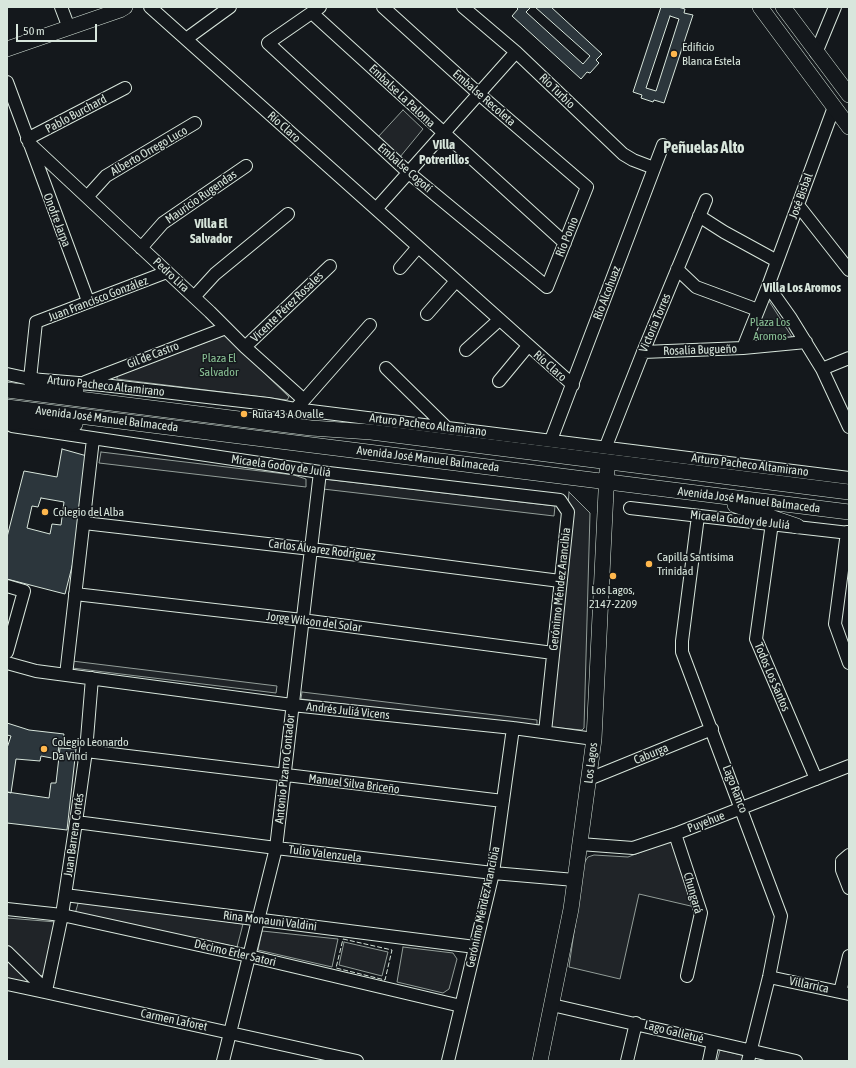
<!DOCTYPE html>
<meta charset="utf-8">
<style>
body{margin:0}
#map{position:relative;width:856px;height:1068px;overflow:hidden;background:#14181c;font-family:"Asap Condensed",sans-serif}
canvas{display:block}
.frame{position:absolute;inset:0;border:8px solid #d8e6dc;pointer-events:none}
.scale{position:absolute;left:16px;top:24px;width:81px;height:18px;box-sizing:border-box;border:2px solid #d8e6dc;border-top:0;padding-left:5px;font-size:12px;line-height:14px;white-space:nowrap;color:#d8e6dc;-webkit-text-stroke:3px #14181c;paint-order:stroke}
</style>
<div id="map">
<canvas width="856" height="1068"></canvas>
<div class="frame"></div>
<div class="scale">50 m</div>
</div>
<script>
const ctx = document.querySelector('canvas').getContext('2d');
ctx.lineJoin = 'round';
function paint(path, color) { ctx.fillStyle = color; ctx.fill(path, 'evenodd'); }
const poly = rows => new Path2D(rows.map(r => 'M' + r).join(''));
function stroke(path, color, width, dash) { ctx.strokeStyle = color; ctx.lineWidth = width; ctx.lineCap = dash ? 'butt' : 'round'; ctx.setLineDash(dash || []); ctx.stroke(path); }
function drawText(font, color, halo, rows, align = 'center') {
  ctx.font = font + ' "Asap Condensed",sans-serif'; ctx.lineWidth = 3; ctx.setLineDash([]); ctx.textBaseline = 'middle'; ctx.strokeStyle = halo; ctx.fillStyle = color; for (const [text, x, y, turn = 0] of rows) {
    ctx.save(); ctx.translate(x, y); ctx.rotate((+turn || 0) * Math.PI / 180); ctx.textAlign = isNaN(turn) ? turn : align; if (halo) ctx.strokeText(text, 0, 0); ctx.fillText(text, 0, 0); ctx.restore();
  }
}
const green = poly([
 [403,110,423,129,400,157,378,137,403,110],
 [767,298,794,340,754,345,750,341,767,298],
 [225,335,289,397,287,400,117,379,117,376,225,335],
 [101,452,294,475,306,479,306,487,99,463,101,452],
 [324,479,555,506,554,516,323,489,324,479],
 [569,492,590,513,584,728,582,730,550,727,569,492],
 [72,661,277,686,276,693,72,668,72,661],
 [302,692,537,720,537,727,301,699,302,692],
 [672,840,695,907,639,894,620,979,569,967,584,863,588,857,594,855,628,857,672,840],
 [79,900,243,924,237,947,75,914,79,900],
 [7,918,56,922,47,975,37,976,7,946,7,918],
 [262,931,338,939,332,967,258,950,262,931],
 [344,942,388,952,382,976,339,965,344,942],
 [403,947,453,953,457,959,449,989,443,993,397,982,403,947],
 [7,960,34,987,7,981,7,960],
 [720,1050,746,1056,745,1061,717,1061,720,1050]
]);
const building = poly([
 [516,7,531,7,526,12,583,64,590,56,535,7,551,7,602,54,596,60,599,63,590,73,587,72,581,79,512,16,518,9,516,7],
 [661,7,678,7,685,9,684,13,693,15,664,103,654,100,653,102,641,98,642,95,633,92,661,7],
 [670,16,679,19,656,91,646,88,670,16],
 [62,449,87,456,76,551,65,594,7,579,7,537,24,471,57,477,62,449],
 [41,498,64,502,61,525,52,524,50,534,27,528,32,506,38,507,41,498],
 [7,723,29,730,64,734,62,746,59,746,57,759,41,756,40,761,16,759,11,793,7,792,7,748,11,736,7,735,7,723],
 [60,748,76,749,67,830,7,823,7,792,49,798,51,783,56,783,60,748]
]);
const minor = poly([
 [61,7,69,28],
 [150,7,573,385],
 [320,7,268,43,409,173,547,287,587,187,479,94,383,7],
 [463,7,516,52,623,154,633,160,654,168],
 [312,13,565,243],
 [186,39,230,7],
 [816,53,835,7],
 [7,82,88,301],
 [27,139,125,88],
 [29,143,210,312,245,347,304,400,295,409],
 [87,197,106,176,195,123],
 [798,205,849,270],
 [376,209,516,52],
 [699,216,724,232,777,261],
 [141,248,163,223,246,166],
 [400,268,418,247],
 [677,269,696,287,758,310],
 [768,286,790,317,822,369,849,427],
 [194,297,215,274,288,214],
 [427,314,456,281],
 [245,347,330,266],
 [743,348,768,286,834,107],
 [466,350,499,320],
 [643,352,743,348,806,342],
 [386,368,446,427],
 [822,369,849,358],
 [7,374,30,379,103,385,268,404,295,409,849,478],
 [30,379,36,322,167,272],
 [499,381,528,346],
 [85,382,226,328],
 [304,400,370,325],
 [12,426,320,472,560,500,568,512,545,732],
 [551,440,663,145],
 [606,446,643,352,706,200],
 [630,508,849,533],
 [698,516,682,641,682,652,781,916,769,977,748,1061],
 [84,523,311,549,560,581],
 [772,523,756,639,816,779],
 [847,532,835,624,849,663],
 [7,586,24,591,7,652],
 [75,594,302,620,553,653],
 [7,663,36,671,292,705,513,728,594,739],
 [66,675,93,439],
 [86,751,503,801],
 [589,779,712,729],
 [76,822,276,848,493,873,575,880],
 [675,834,701,913,687,976],
 [580,844,633,848,675,834,849,766],
 [849,855,842,861,842,870,849,888],
 [65,895,475,947],
 [7,909,62,915,249,956,461,1006],
 [7,952,49,993,357,1061],
 [769,977,849,994],
 [7,984,49,993],
 [46,991,62,915,76,822,86,751,92,678],
 [840,992,849,956],
 [552,1005,796,1061],
 [223,1061,276,848,320,472],
 [448,1061,493,873,513,728],
 [627,1061,636,1023],
 [709,1061,713,1042]
]);
const major = poly([
 [760,7,849,127],
 [783,7,849,95],
 [7,49,120,10,125,7],
 [30,379,76,392],
 [7,390,311,428,371,432,849,492],
 [7,407,849,512],
 [7,422,27,421,75,424],
 [735,505,797,526],
 [540,1061,571,909,594,739,607,471]
]);
const fence = poly([
 [343,939,392,950,385,980,336,968,343,939]
]);
const markers = [
 [674,54,4,"#ffb74d"],
 [244,414,4,"#ffb74d"],
 [45,512,4,"#ffb74d"],
 [649,564,4,"#ffb74d"],
 [613,576,4,"#ffb74d"],
 [44,749,4,"#ffb74d"]
];
const poiNames = [
 ["Edificio",682,47],
 ["Blanca Estela",682,61],
 ["Ruta 43 A Ovalle",252,414],
 ["Colegio del Alba",53,512],
 ["Capilla Santísima",657,557],
 ["Trinidad",657,571],
 ["Los Lagos,",613,590,"center"],
 ["2147-2209",613,604,"center"],
 ["Colegio Leonardo",52,742],
 ["Da Vinci",52,756]
];
const streetNames = [
 ["Río Turbio",557,91,44],
 ["Embalse La Paloma",402,96,43],
 ["Embalse Recoleta",484,98,41],
 ["Pablo Burchard",76,114,-28],
 ["Río Claro",284,127,42],
 ["Alberto Orrego Luco",149,151,-30],
 ["Embalse Cogotí",405,168,41],
 ["José Bisbal",801,196,-70],
 ["Mauricio Rugendas",201,197,-35],
 ["Onofre Jarpa",57,220,69],
 ["Río Ponio",567,237,-68],
 ["Pedro Lira",171,275,43],
 ["Río Alcohuaz",607,293,-69],
 ["Juan Francisco González",98,299,-21],
 ["Vicente Pérez Rosales",287,307,-44],
 ["Victoria Torres",655,323,-67],
 ["Rosalía Bugueño",700,350,-2],
 ["Gil de Castro",153,355,-21],
 ["Río Claro",550,366,42],
 ["Arturo Pacheco Altamirano",106,386,6],
 ["Avenida José Manuel Balmaceda",107,419,7],
 ["Arturo Pacheco Altamirano",428,425,7],
 ["Avenida José Manuel Balmaceda",428,459,7],
 ["Arturo Pacheco Altamirano",750,465,7],
 ["Micaela Godoy de Juliá",281,466,8],
 ["Avenida José Manuel Balmaceda",749,500,7],
 ["Micaela Godoy de Juliá",740,520,6],
 ["Carlos Álvarez Rodríguez",322,550,7],
 ["Gerónimo Méndez Arancibia",560,589,-84],
 ["Jorge Wilson del Solar",314,622,7],
 ["Todos Los Santos",772,677,67],
 ["Andrés Juliá Vicens",348,711,6],
 ["Caburga",651,754,-22],
 ["Los Lagos",591,763,-83],
 ["Antonio Pizarro Contador",285,769,-84],
 ["Manuel Silva Briceño",354,784,7],
 ["Lago Ranco",735,789,69],
 ["Puyehue",706,822,-21],
 ["Juan Barrera Cortés",74,835,-82],
 ["Tulio Valenzuela",325,854,7],
 ["Chungará",693,893,74],
 ["Gerónimo Méndez Arancibia",483,907,-78],
 ["Rina Monauni Valdini",270,921,7],
 ["Décimo Erler Satori",235,953,13],
 ["Villarrica",809,985,12],
 ["Carmen Laforet",174,1020,12],
 ["Lago Galletué",674,1032,14]
];
const parkNames = [
 ["Plaza Los",770,322],
 ["Aromos",770,336],
 ["Plaza El",219,358],
 ["Salvador",219,372]
];
const neighbourhoodNames = [
 ["Villa",444,145],
 ["Potrerillos",444,160],
 ["Villa El",211,224],
 ["Salvador",211,239],
 ["Villa Los Aromos",802,288]
];
const districtNames = [
 ["Peñuelas Alto",704,148]
];
paint(green, '#202428');
stroke(green, '#939e99', 1);
paint(building, '#2c363c');
stroke(building, '#d8e6dc', 1);
stroke(minor, '#d8e6dc', 14);
stroke(major, '#d8e6dc', 16);
stroke(minor, '#14181c', 12);
stroke(major, '#14181c', 15);
stroke(fence, '#d8e6dc', 1, [5, 2]);
for (const [x, y, r, color] of markers) { const dot = new Path2D(); dot.arc(x, y, r, 0, 2 * Math.PI); ctx.fillStyle = color; ctx.fill(dot); stroke(dot, '#14181c', 1.5); }
drawText('12px', '#d8e6dc', '#14181c', poiNames, 'left');
drawText('12px', '#d8e6dc', '#14181c', streetNames);
drawText('12px', '#8ac095', '#14181c', parkNames);
drawText('bold 13px', '#d8e6dc', '#14181c', neighbourhoodNames);
drawText('bold 16px', '#d8e6dc', '#14181c', districtNames);
</script>
